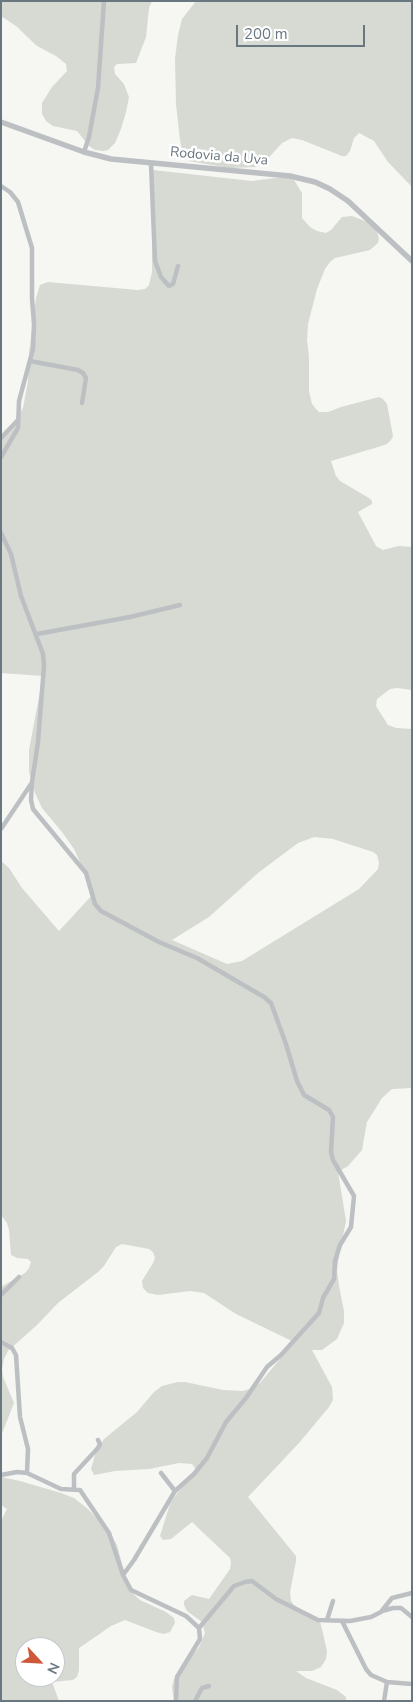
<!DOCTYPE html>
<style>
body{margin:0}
#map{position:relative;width:413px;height:1702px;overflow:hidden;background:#f6f6f3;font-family:"Nunito Sans",sans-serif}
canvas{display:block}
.frame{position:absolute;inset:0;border:2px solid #697781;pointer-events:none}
.north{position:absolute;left:15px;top:1637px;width:50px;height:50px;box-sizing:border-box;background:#fff;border:1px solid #c3c9cd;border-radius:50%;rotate:115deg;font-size:14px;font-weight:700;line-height:20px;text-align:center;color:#697781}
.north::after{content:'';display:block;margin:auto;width:18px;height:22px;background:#cf583b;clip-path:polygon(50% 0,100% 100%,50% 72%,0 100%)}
.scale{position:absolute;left:236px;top:25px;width:129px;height:22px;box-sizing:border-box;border:2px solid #697781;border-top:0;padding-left:6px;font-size:15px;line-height:18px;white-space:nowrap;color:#697781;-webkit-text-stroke:4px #fff;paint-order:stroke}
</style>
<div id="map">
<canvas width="413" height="1702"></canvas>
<div class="frame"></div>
<div class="north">N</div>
<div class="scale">200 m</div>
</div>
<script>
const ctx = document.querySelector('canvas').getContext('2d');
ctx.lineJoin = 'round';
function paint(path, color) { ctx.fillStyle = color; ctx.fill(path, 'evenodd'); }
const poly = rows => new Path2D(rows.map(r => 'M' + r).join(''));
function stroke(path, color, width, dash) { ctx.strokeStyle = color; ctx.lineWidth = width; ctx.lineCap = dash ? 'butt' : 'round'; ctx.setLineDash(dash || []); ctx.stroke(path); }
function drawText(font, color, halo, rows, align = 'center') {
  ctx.font = font + ' "Nunito Sans",sans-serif'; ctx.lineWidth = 5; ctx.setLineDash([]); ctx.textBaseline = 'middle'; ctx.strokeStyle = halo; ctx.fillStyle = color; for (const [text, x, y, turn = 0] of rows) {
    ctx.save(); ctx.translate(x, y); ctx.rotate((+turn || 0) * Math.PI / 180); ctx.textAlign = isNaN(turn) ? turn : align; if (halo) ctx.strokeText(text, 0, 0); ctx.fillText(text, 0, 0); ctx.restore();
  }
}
const green = poly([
 [1,1,152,1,149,8,146,37,136,63,117,64,114,67,115,74,124,84,129,97,126,112,121,129,115,143,108,150,103,151,95,150,89,146,77,131,53,126,46,121,42,114,42,103,52,87,67,71,66,64,56,56,37,46,16,26,1,16],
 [196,1,412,1,412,187,388,162,374,141,361,134,359,133,354,138,350,151,346,156,342,156,302,140,292,138,282,143,263,164,255,167,230,168,189,161,182,150,180,140,176,104,175,59,178,35,182,19],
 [153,170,252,181,275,178,288,178,294,180,302,193,302,218,310,227,317,231,326,233,331,230,342,217,352,216,370,223,377,231,379,239,378,243,370,250,335,258,330,262,325,269,317,289,308,324,307,340,309,357,309,391,312,404,316,409,319,412,328,412,341,407,379,397,383,399,387,404,393,436,391,440,387,444,378,447,331,461,336,476,340,481,369,498,372,501,372,504,358,512,376,546,383,550,399,546,412,547,412,690,397,688,390,689,377,699,376,706,388,725,396,728,412,729,412,1088,392,1089,382,1098,367,1122,362,1150,348,1166,338,1172,346,1221,339,1255,337,1271,339,1286,344,1311,344,1323,337,1339,322,1350,312,1350,332,1387,333,1400,329,1407,299,1443,248,1497,296,1556,296,1561,290,1592,291,1601,294,1605,320,1622,322,1629,327,1651,326,1659,321,1667,312,1671,296,1671,306,1678,337,1690,346,1697,346,1701,174,1701,172,1687,174,1679,181,1668,199,1647,205,1633,202,1622,187,1611,184,1605,184,1601,192,1595,209,1599,230,1569,231,1563,230,1558,192,1522,171,1539,163,1540,160,1536,170,1504,178,1492,194,1474,195,1468,192,1464,179,1463,149,1469,115,1471,94,1475,91,1469,96,1451,104,1439,137,1412,154,1392,162,1386,178,1382,185,1382,223,1390,243,1391,253,1388,260,1383,294,1342,236,1314,204,1293,190,1291,158,1295,148,1293,143,1288,142,1281,153,1263,155,1258,153,1252,149,1249,122,1244,116,1247,104,1266,98,1272,58,1303,37,1325,8,1351,4,1359,2,1369,3,1377,14,1403,1,1436,1,1287,25,1273,29,1268,31,1262,28,1259,17,1258,11,1255,9,1230,7,1223,1,1215,1,861,9,868,22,888,59,931,94,893,74,849,62,832,42,808,35,793,29,772,29,750,43,676,1,673,1,441,16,421,23,408,28,381,29,353,36,298,40,285,48,282,59,283,138,290,145,289,149,285,152,272],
 [314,837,333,839,373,852,377,855,379,863,378,869,359,889,242,961,227,964,172,940,209,917,258,873,298,843],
 [1,1477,20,1481,61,1493,74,1498,88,1509,110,1533,117,1545,129,1590,140,1600,166,1612,174,1618,175,1623,170,1632,164,1634,156,1632,125,1620,111,1626,98,1635,79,1648,79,1670,77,1677,73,1680,52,1682,59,1701,1,1701,1,1521,7,1509,1,1505],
 [25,1647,55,1647,55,1677,25,1677]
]);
const minor = poly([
 [84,152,89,137,98,88,104,1],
 [151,164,155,261,161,277,169,286,173,284,178,266],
 [1,186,10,192,18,202,32,248,32,298,34,324,33,349,19,401,18,428,1,457],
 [30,361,78,370,83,373,86,378,82,403],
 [1,438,18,420],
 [1,533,11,554,21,596,43,654,44,666,38,742,32,782,31,800,33,809,86,873,95,904,101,911,159,942,197,958,264,997,271,1003,286,1044,297,1081,304,1095,329,1110,333,1117,331,1152,333,1160,354,1196,351,1227,340,1245,335,1261,334,1279,323,1298,319,1313,281,1355,267,1367,246,1398,226,1422,207,1458,194,1474,175,1491,134,1560,123,1575],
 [37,634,130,617,180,605],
 [1,829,31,784],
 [1,1295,19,1277],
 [1,1342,12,1348,16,1355,20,1417,28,1449,27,1473],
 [161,1473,175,1491],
 [1,1475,17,1472,27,1473,61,1489,80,1490,109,1533,123,1575,131,1590,186,1616,199,1628],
 [74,1489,74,1474,98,1448,100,1444,98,1440],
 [382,1611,393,1608,401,1608,412,1617],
 [327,1620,333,1601],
 [342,1621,366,1669,371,1675,387,1682,412,1684],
 [199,1628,234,1586,245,1582,252,1581,276,1599,318,1620,350,1621,371,1617,381,1612,392,1598,412,1593],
 [176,1701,177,1677,200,1639,199,1628],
 [195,1701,202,1688,209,1686],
 [384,1701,387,1682]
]);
const tertiary = poly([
 [1,122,84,152,111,159,290,176,315,182,330,189,348,201,412,261]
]);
const streetNames = [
 ["Rodovia da Uva",219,157,5]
];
paint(green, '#d6dad3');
stroke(minor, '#bcc0c3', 4.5);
stroke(tertiary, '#bcc0c3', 5.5);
drawText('14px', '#697781', '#fff', streetNames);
</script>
